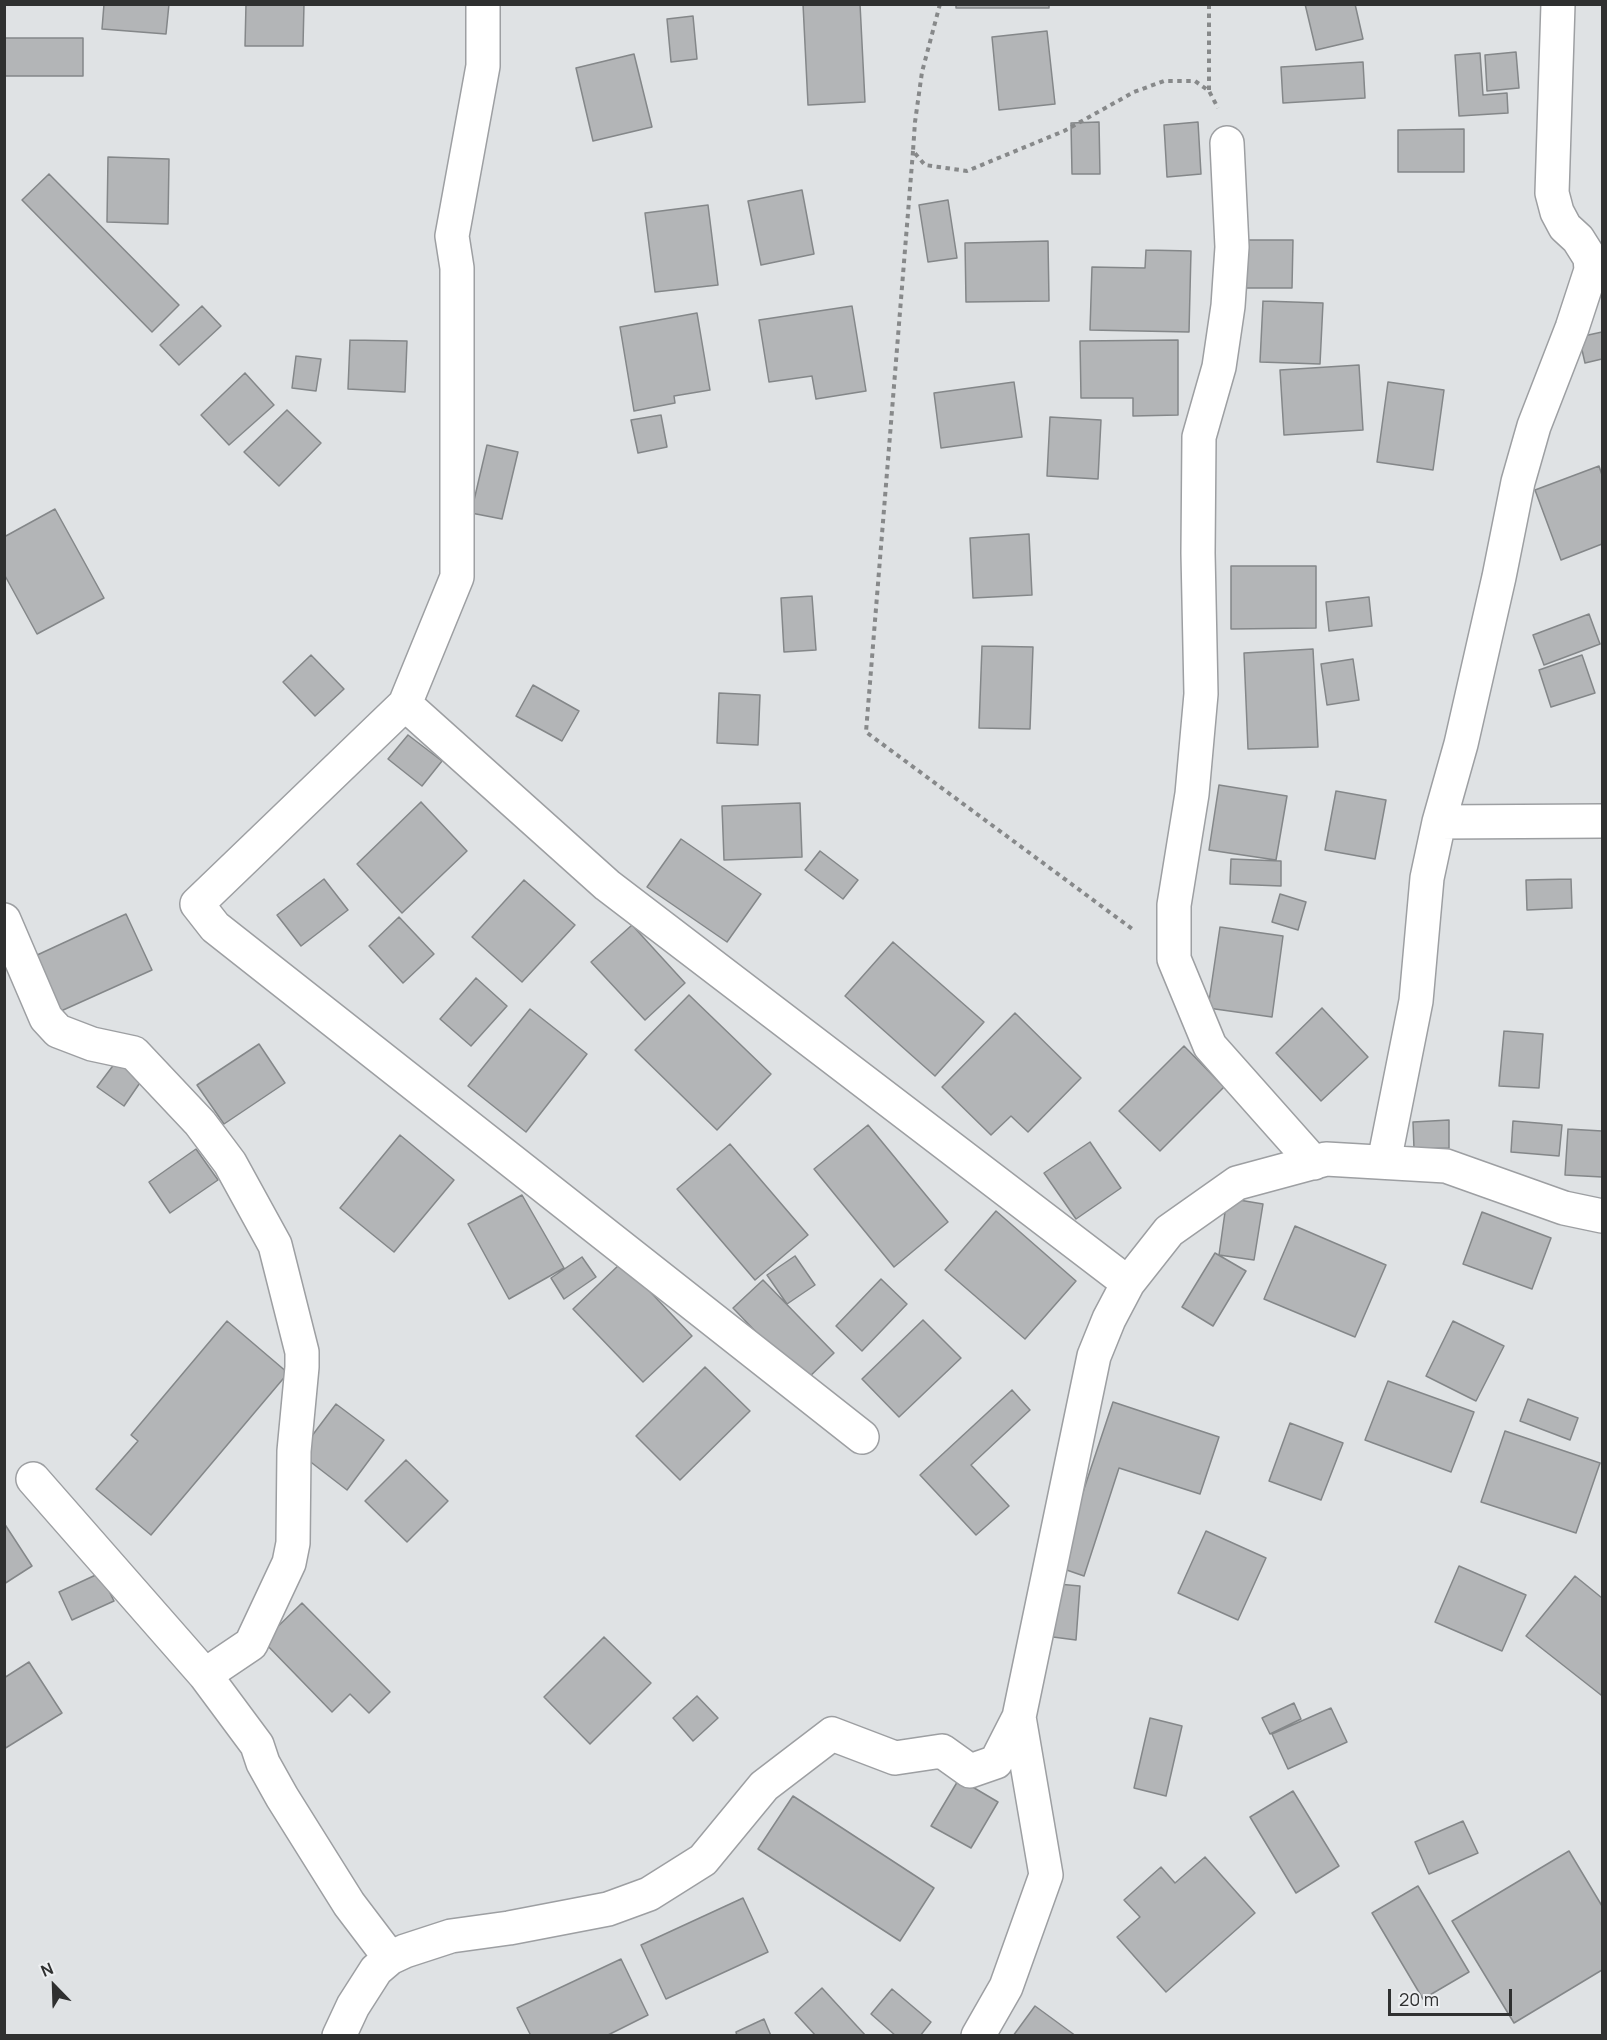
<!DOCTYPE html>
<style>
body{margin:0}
#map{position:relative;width:1607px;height:2040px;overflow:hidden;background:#dfe2e4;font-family:Manrope,sans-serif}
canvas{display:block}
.frame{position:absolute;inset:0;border:6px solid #2f3030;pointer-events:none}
.north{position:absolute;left:24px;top:1956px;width:60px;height:60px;-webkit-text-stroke:4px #edeff1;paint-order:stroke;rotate:337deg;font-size:16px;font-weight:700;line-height:24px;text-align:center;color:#2f3030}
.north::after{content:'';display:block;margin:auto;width:21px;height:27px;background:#2f3030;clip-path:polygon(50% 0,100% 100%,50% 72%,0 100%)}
.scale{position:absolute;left:1388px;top:1989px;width:124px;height:27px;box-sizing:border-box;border:3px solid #2f3030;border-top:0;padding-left:8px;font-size:18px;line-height:21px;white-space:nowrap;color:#2f3030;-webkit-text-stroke:4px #edeff1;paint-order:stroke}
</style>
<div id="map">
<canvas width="1607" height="2040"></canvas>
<div class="frame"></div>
<div class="north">N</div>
<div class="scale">20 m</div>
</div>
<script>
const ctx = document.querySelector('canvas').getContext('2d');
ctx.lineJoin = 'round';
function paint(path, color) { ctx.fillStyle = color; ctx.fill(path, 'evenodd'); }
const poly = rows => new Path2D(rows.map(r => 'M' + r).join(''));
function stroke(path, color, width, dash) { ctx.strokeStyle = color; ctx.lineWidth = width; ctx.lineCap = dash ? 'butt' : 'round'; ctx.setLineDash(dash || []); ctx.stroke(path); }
const building = poly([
 [104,4,169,4,166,34,102,29,104,4],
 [246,4,304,4,303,46,245,46,246,4],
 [803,4,860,4,865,102,808,105,803,4],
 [956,4,1049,4,1049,8,956,8,956,4],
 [1305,4,1355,4,1363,39,1316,50,1305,4],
 [693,16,697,59,671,62,667,19,693,16],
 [1047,31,1055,104,999,110,992,37,1047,31],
 [4,38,83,38,83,76,4,76,4,38],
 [1516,52,1519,88,1487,91,1485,55,1516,52],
 [1480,53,1483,95,1507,93,1508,113,1459,116,1455,55,1480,53],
 [634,54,652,127,593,141,576,68,634,54],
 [1363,62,1365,98,1283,103,1281,67,1363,62],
 [1099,122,1100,174,1072,174,1071,123,1099,122],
 [1198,122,1201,174,1167,177,1164,125,1198,122],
 [1464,129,1464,172,1398,172,1398,130,1464,129],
 [108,157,169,159,168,224,107,222,108,157],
 [49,174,179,305,152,332,22,200,49,174],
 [802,190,814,254,761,265,748,201,802,190],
 [948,200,957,258,928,262,919,205,948,200],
 [708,205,718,285,655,292,645,213,708,205],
 [1242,240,1293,240,1292,288,1241,288,1242,240],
 [1048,241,1049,301,966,302,965,243,1048,241],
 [1146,250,1191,251,1189,332,1090,330,1092,267,1145,268,1146,250],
 [1263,301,1323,303,1320,364,1260,362,1263,301],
 [202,306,221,326,179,365,160,345,202,306],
 [852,306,866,391,816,399,812,376,769,382,759,320,852,306],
 [697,313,710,390,674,396,675,403,634,411,620,327,697,313],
 [1602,332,1602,359,1585,363,1579,337,1602,332],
 [350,340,407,341,405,392,348,389,350,340],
 [1178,340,1178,415,1133,416,1133,398,1081,398,1080,341,1178,340],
 [296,356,321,359,316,391,292,388,296,356],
 [1359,365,1363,430,1284,435,1280,370,1359,365],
 [245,373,274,405,229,445,201,415,245,373],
 [1014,382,1022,437,941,448,934,393,1014,382],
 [1388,382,1444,390,1433,470,1377,462,1388,382],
 [287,410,321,443,279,486,244,452,287,410],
 [661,415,667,447,638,453,631,420,661,415],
 [1050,417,1101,420,1098,479,1047,476,1050,417],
 [487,445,518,452,502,519,471,513,487,445],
 [1599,466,1602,475,1602,544,1561,560,1535,490,1599,466],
 [55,509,104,598,37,634,4,574,4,537,55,509],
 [1029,534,1032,595,973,598,970,538,1029,534],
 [1231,566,1316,566,1316,628,1231,629,1231,566],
 [812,596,816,650,784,652,781,598,812,596],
 [1369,597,1372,626,1329,631,1326,602,1369,597],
 [1589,614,1600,644,1544,665,1533,635,1589,614],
 [982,646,1033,647,1030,729,979,728,982,646],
 [1313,649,1318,747,1248,749,1244,653,1313,649],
 [311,655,344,689,315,716,283,682,311,655],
 [1582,655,1595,693,1551,707,1539,670,1582,655],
 [1353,659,1359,700,1327,705,1321,664,1353,659],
 [533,685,579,711,562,741,516,716,533,685],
 [719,693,760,695,758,745,717,743,719,693],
 [408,735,442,761,422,786,388,759,408,735],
 [1219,785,1287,796,1276,860,1209,850,1219,785],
 [1336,791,1386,800,1375,859,1325,850,1336,791],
 [421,802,467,851,402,913,357,864,421,802],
 [800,803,802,857,724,860,722,806,800,803],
 [681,839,761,894,727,942,647,887,681,839],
 [820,851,858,880,843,899,805,870,820,851],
 [1231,859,1281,861,1281,886,1230,884,1231,859],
 [324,879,348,910,301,946,277,915,324,879],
 [1571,879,1572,908,1527,910,1526,880,1571,879],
 [524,880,575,925,522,982,472,937,524,880],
 [1280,894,1306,902,1298,930,1272,922,1280,894],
 [126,914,152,970,61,1011,35,956,126,914],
 [399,917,434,954,403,983,369,946,399,917],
 [632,925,685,983,645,1020,591,962,632,925],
 [1220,927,1283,936,1272,1017,1208,1008,1220,927],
 [893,942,984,1022,935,1076,845,996,893,942],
 [476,978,507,1006,471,1046,440,1019,476,978],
 [689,995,771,1074,717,1130,635,1050,689,995],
 [1322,1008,1368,1057,1321,1101,1276,1053,1322,1008],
 [530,1009,587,1054,526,1132,468,1086,530,1009],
 [1015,1013,1081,1078,1028,1132,1011,1116,991,1135,942,1087,1015,1013],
 [1504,1031,1543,1034,1539,1088,1499,1086,1504,1031],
 [259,1044,285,1083,224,1124,197,1085,259,1044],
 [1184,1046,1224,1087,1160,1151,1119,1111,1184,1046],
 [121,1055,146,1074,124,1106,97,1087,121,1055],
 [1449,1120,1449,1148,1414,1149,1413,1122,1449,1120],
 [1513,1121,1562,1125,1559,1156,1511,1152,1513,1121],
 [868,1125,948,1222,894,1267,814,1169,868,1125],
 [1568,1129,1602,1131,1602,1177,1565,1175,1568,1129],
 [400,1135,454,1180,394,1252,340,1208,400,1135],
 [1090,1142,1121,1188,1076,1219,1044,1173,1090,1142],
 [730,1144,808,1235,755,1280,677,1189,730,1144],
 [196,1149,218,1180,170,1213,149,1182,196,1149],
 [522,1195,564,1268,509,1299,468,1224,522,1195],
 [1227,1198,1263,1204,1254,1260,1219,1255,1227,1198],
 [996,1211,1076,1281,1025,1339,945,1270,996,1211],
 [1482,1212,1551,1238,1532,1289,1463,1264,1482,1212],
 [1295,1226,1386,1265,1355,1337,1264,1299,1295,1226],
 [1215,1253,1246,1271,1213,1326,1182,1307,1215,1253],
 [795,1256,815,1285,787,1304,767,1275,795,1256],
 [582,1257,596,1277,564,1299,551,1278,582,1257],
 [622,1262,692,1336,643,1382,573,1309,622,1262],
 [881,1279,907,1304,862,1351,836,1326,881,1279],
 [763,1280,834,1353,804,1382,733,1308,763,1280],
 [923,1320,961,1358,899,1417,862,1379,923,1320],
 [227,1321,288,1373,151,1535,96,1489,138,1441,131,1435,227,1321],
 [1453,1321,1504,1346,1476,1401,1426,1376,1453,1321],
 [705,1367,750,1411,680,1480,636,1436,705,1367],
 [1388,1381,1474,1412,1451,1472,1365,1440,1388,1381],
 [1012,1390,1030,1410,971,1465,1009,1506,976,1535,920,1475,1012,1390],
 [1528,1399,1578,1418,1570,1440,1520,1421,1528,1399],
 [1113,1402,1219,1437,1200,1494,1119,1468,1084,1576,1058,1567,1113,1402],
 [336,1404,384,1440,347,1490,299,1453,336,1404],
 [1290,1423,1343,1443,1321,1500,1269,1481,1290,1423],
 [1505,1431,1600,1463,1576,1533,1481,1502,1505,1431],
 [406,1460,448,1501,407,1542,365,1501,406,1460],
 [4,1523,32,1566,4,1584,4,1523],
 [1206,1531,1266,1558,1238,1620,1178,1593,1206,1531],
 [1459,1566,1526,1595,1502,1651,1435,1622,1459,1566],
 [100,1573,114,1601,72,1620,59,1592,100,1573],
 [1575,1576,1602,1598,1602,1693,1601,1695,1526,1636,1575,1576],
 [1058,1584,1080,1586,1076,1640,1053,1637,1058,1584],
 [302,1603,390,1692,369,1713,350,1694,332,1712,263,1641,302,1603],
 [604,1637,651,1683,590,1744,544,1697,604,1637],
 [29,1662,62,1713,4,1749,4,1678,29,1662],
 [697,1696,718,1718,693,1741,673,1718,697,1696],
 [1294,1703,1301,1719,1270,1734,1262,1718,1294,1703],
 [1331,1708,1347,1742,1288,1769,1272,1734,1331,1708],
 [1150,1718,1182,1726,1166,1796,1134,1788,1150,1718],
 [959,1779,998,1802,971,1848,931,1826,959,1779],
 [1293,1791,1339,1866,1296,1893,1250,1817,1293,1791],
 [793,1796,934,1888,900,1941,758,1849,793,1796],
 [1463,1821,1478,1853,1429,1874,1415,1842,1463,1821],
 [1569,1851,1602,1906,1602,1970,1514,2023,1452,1921,1569,1851],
 [1205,1857,1255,1913,1166,1992,1117,1937,1140,1917,1124,1900,1161,1867,1175,1883,1205,1857],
 [1418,1886,1469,1972,1423,1999,1372,1913,1418,1886],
 [743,1898,768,1952,666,1999,641,1945,743,1898],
 [621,1959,648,2015,606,2036,531,2036,517,2008,621,1959],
 [822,1988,866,2036,816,2036,795,2013,822,1988],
 [892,1989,931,2022,920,2036,896,2036,871,2014,892,1989],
 [1035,2006,1076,2036,1013,2036,1035,2006],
 [764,2019,771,2036,737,2036,736,2032,764,2019]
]);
const path = poly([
 [940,4,922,72,915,122,913,151,925,165,967,171,1064,131,1134,92,1164,81,1195,81,1209,91,1218,108],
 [1209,90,1209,4],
 [913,151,866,732,1135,931]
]);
const street = poly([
 [483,4,483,66,452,236,457,268,457,577,405,704,197,904,215,927,862,1437],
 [1227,143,1232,247,1228,306,1219,367,1199,437,1198,553,1201,694,1192,794,1174,905,1174,959,1210,1046,1314,1163],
 [405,704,607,885,1128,1283],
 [1439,822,1602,821],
 [4,920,46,1018,58,1031,92,1044,134,1053,200,1123,230,1163,275,1245,302,1352,302,1367,294,1451,293,1543,289,1563,251,1644,205,1675,257,1745,263,1763,282,1797,349,1904,390,1958],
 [1384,1162,1416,1001,1427,878,1439,822,1461,744,1499,577,1518,482,1534,426,1572,328,1591,270,1590,258,1578,239,1565,227,1557,212,1552,193,1558,4],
 [33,1479,205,1675],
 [339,2036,353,2006,376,1970,390,1958,405,1951,451,1936,509,1928,608,1909,649,1894,703,1860,764,1786,832,1734,895,1758,942,1751,970,1771,996,1762,1019,1717,1094,1356,1109,1319,1128,1283,1169,1231,1237,1183,1326,1159,1446,1166,1564,1208,1602,1216],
 [978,2036,1006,1987,1046,1875,1019,1717]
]);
paint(building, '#b3b5b7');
stroke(building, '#848789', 1.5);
stroke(street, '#9d9fa2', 36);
stroke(path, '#87898a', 4, [4.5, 4.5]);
stroke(street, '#fff', 33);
</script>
